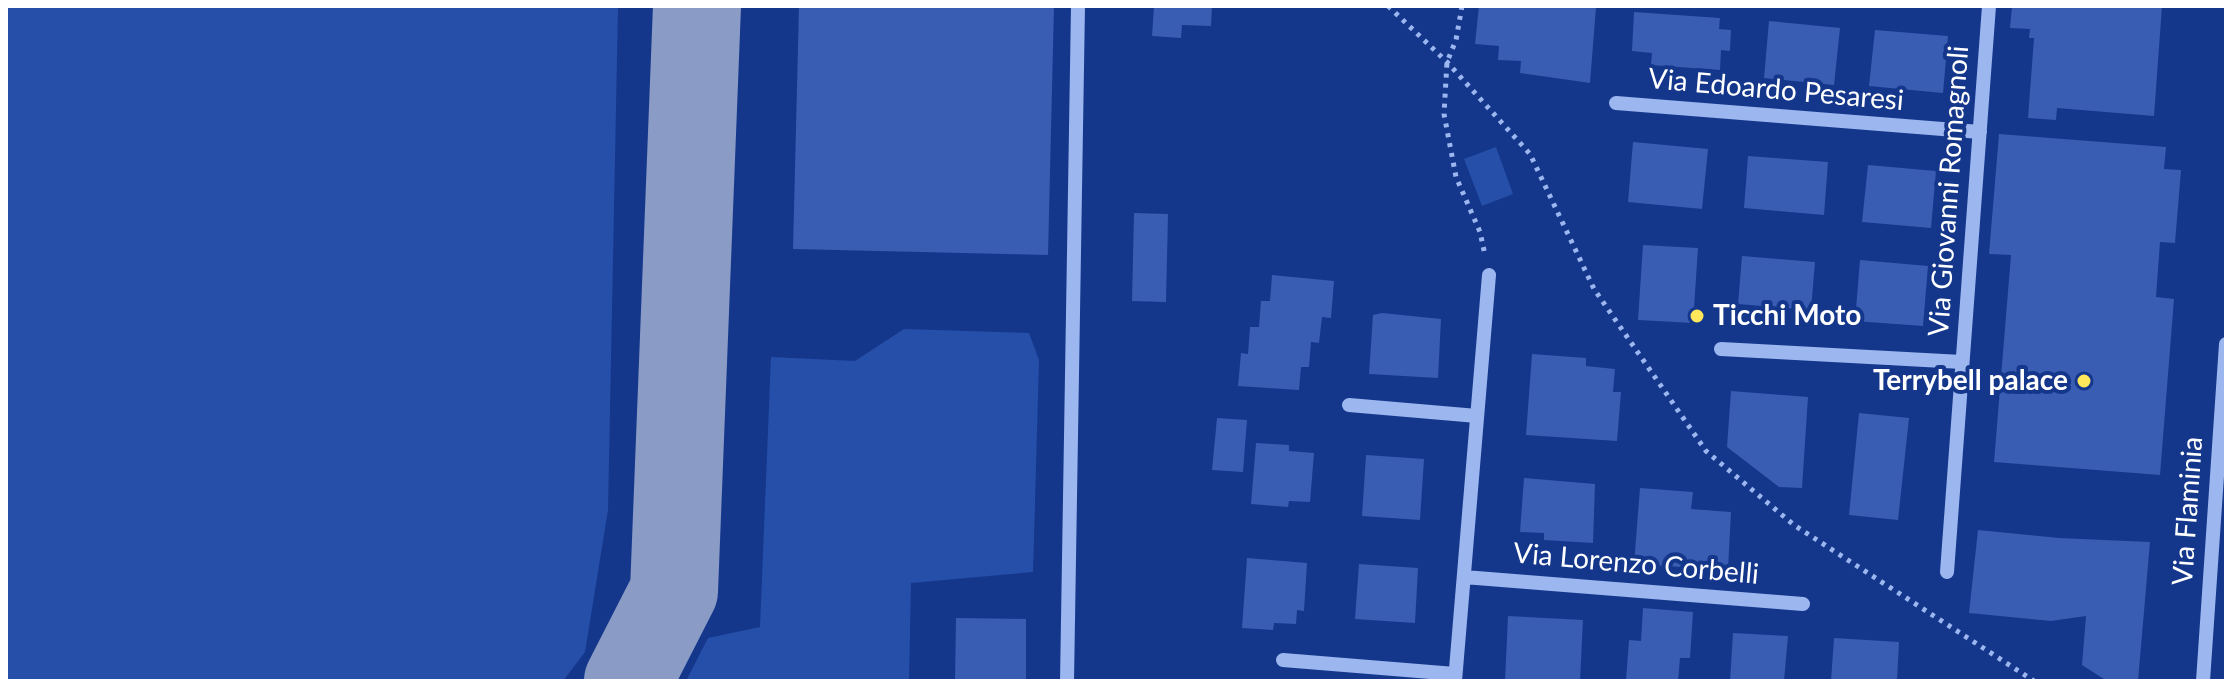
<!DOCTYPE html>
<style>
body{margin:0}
#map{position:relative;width:2232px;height:687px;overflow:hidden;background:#14378b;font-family:Lato,sans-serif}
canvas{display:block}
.frame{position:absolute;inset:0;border:8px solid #fff;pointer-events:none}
</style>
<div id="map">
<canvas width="2232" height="687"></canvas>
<div class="frame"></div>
</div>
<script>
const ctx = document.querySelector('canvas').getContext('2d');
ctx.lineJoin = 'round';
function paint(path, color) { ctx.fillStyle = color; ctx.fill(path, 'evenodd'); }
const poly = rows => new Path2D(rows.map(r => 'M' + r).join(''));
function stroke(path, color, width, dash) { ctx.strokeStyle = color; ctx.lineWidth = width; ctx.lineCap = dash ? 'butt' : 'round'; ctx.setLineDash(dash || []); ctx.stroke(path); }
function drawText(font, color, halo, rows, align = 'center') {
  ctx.font = font + ' Lato,sans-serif'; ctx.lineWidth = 8; ctx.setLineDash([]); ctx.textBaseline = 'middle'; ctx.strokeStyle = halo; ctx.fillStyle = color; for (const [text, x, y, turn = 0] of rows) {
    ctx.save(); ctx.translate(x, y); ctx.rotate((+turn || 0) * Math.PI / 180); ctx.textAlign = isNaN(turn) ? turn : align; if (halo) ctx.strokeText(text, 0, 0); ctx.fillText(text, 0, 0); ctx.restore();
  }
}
const green = poly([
 [6,6,618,6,608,510,585,652,563,681,6,681],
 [1496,147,1513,194,1482,206,1464,159],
 [904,329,1029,333,1039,360,1033,572,911,583,909,681,686,681,708,638,760,627,771,357,855,361]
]);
const taxiway = poly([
 [628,681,674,591,697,6]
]);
const building = poly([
 [799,6,1054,6,1048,255,793,249],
 [1154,6,1212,6,1211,26,1182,25,1181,38,1152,36],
 [1479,6,1596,7,1590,83,1520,73,1521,61,1498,60,1499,46,1475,44],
 [2012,6,2162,6,2154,116,2057,108,2056,120,2028,118,2034,38,2029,38,2030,29,2010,28],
 [1634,12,1720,18,1719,29,1731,30,1730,51,1721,50,1720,70,1651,65,1652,53,1632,51],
 [1769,21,1840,28,1834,85,1764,78],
 [1875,30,1948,36,1943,93,1869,86],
 [1999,134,2166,147,2164,169,2181,170,2175,243,2160,242,2156,297,2174,299,2160,475,1994,462,2011,255,1989,254],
 [1633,142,1708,149,1702,209,1628,202],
 [1748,156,1828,162,1824,215,1744,208],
 [1868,165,1936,171,1931,228,1862,222],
 [1134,213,1168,214,1166,302,1132,301],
 [1643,245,1698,248,1693,323,1638,320],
 [1742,256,1815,262,1811,310,1738,304],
 [1860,260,1928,266,1923,326,1855,321],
 [1272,275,1334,281,1331,318,1322,317,1319,343,1311,342,1309,367,1301,367,1299,390,1238,386,1241,353,1248,354,1250,327,1259,327,1261,301,1270,301],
 [1382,313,1441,319,1438,378,1369,374,1373,315],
 [1532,354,1586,358,1586,366,1615,369,1613,392,1621,392,1617,441,1526,435],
 [1731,391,1808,397,1802,488,1779,487,1727,447],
 [1859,413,1909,418,1898,520,1849,515],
 [1217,418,1247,420,1243,472,1212,470],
 [1256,443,1289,445,1289,451,1314,453,1310,502,1289,501,1288,507,1251,504],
 [1366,455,1424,459,1420,520,1362,516],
 [1524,478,1595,484,1593,543,1544,540,1544,533,1520,532],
 [1640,488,1693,492,1691,509,1731,512,1728,570,1634,564],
 [1978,530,2059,538,2150,542,2138,681,2107,681,2082,665,2086,616,2051,621,1969,613],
 [1247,558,1307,563,1304,611,1297,610,1296,624,1274,623,1273,630,1242,628],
 [1359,564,1418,568,1415,623,1355,619],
 [1643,608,1693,612,1690,658,1680,658,1678,681,1626,681,1629,640,1641,641],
 [1508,616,1583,620,1580,681,1505,681],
 [956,618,1026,619,1026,681,955,681],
 [1733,633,1788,636,1784,681,1730,681],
 [1834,638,1899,642,1897,680,1831,681]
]);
const path = poly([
 [1388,6,1447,62,1530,154,1594,289,1706,451,1794,525,2034,681],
 [1462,6,1456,40,1447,62,1444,114,1456,177,1480,232,1485,255]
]);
const minor = poly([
 [1616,103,1980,132],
 [1721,349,1962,362],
 [1349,405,1477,416],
 [1947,572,1989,6],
 [1464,577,1803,604],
 [1283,660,1455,674],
 [1067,681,1078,6],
 [1455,681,1489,275],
 [2203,681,2226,344]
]);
const markers = [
 [1697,316,8,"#ffe75b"],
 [2084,381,8,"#ffe75b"]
];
const streetNames = [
 ["Via Edoardo Pesaresi",1776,90,5],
 ["Via Giovanni Romagnoli",1949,191,-86],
 ["Via Flaminia",2188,511,-86],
 ["Via Lorenzo Corbelli",1636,564,5]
];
const poiNames = [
 ["Ticchi Moto",1713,316],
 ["Terrybell palace",2068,381,"right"]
];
paint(green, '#264faa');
stroke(taxiway, '#8a9bc5', 88);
paint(building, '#385db2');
stroke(path, '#9cb6f0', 5, [4, 6]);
stroke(minor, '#9cb6f0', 14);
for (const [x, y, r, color] of markers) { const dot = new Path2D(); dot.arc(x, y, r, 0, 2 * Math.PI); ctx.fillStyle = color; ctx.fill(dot); stroke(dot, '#14378b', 3); }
drawText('28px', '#fff', '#14378b', streetNames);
drawText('bold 28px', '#fff', '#14378b', poiNames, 'left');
</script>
